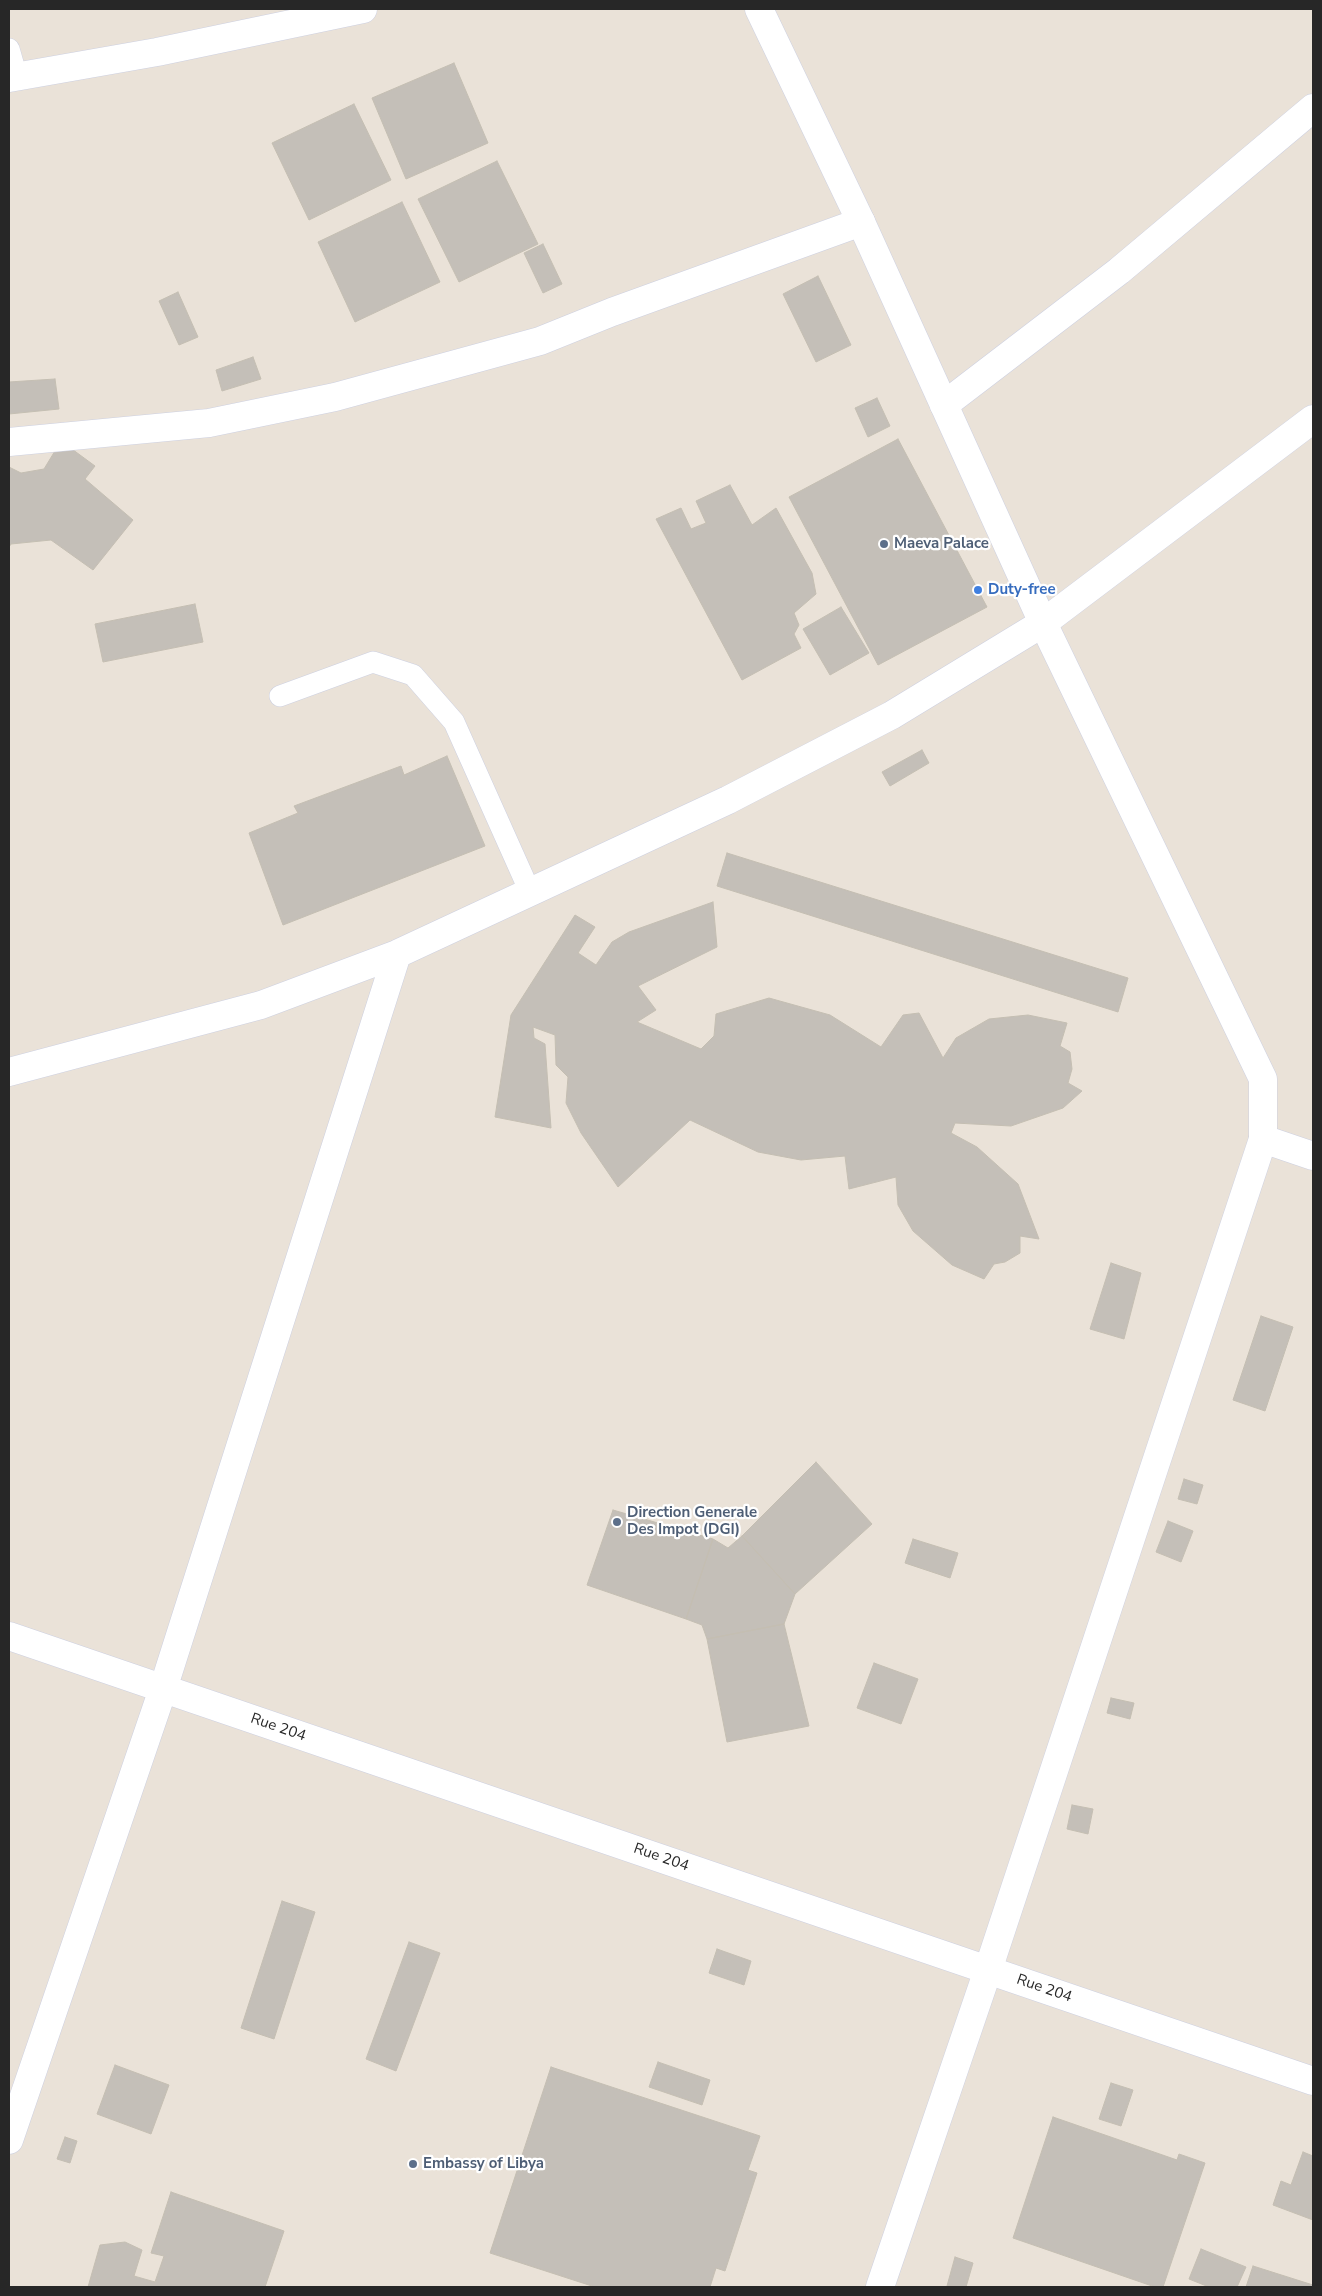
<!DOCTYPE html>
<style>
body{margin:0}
#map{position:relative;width:1322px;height:2296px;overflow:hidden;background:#eae2d8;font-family:"Nunito Sans",sans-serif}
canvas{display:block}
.frame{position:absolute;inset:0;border:10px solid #272727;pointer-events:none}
</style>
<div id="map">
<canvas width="1322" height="2296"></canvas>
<div class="frame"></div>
</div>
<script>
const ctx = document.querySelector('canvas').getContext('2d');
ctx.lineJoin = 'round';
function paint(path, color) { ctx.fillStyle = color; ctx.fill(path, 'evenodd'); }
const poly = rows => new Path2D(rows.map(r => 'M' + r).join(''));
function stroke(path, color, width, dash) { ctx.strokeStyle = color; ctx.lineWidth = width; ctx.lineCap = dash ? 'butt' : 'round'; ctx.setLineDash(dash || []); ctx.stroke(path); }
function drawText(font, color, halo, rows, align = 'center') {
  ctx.font = font + ' "Nunito Sans",sans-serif'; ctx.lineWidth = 4.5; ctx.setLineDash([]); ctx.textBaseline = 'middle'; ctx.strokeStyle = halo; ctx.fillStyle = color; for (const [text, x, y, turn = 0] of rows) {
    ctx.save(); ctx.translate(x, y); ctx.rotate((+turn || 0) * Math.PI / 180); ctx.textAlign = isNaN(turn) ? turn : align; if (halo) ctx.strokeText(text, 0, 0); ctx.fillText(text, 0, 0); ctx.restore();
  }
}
const building = poly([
 [454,63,488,143,406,179,372,98,454,63],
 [354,104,391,180,309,220,272,143,354,104],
 [497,161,538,244,459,282,418,199,497,161],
 [402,202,440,282,355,322,318,242,402,202],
 [543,244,562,284,543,293,524,253,543,244],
 [818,276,851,345,816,362,783,294,818,276],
 [178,292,198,337,179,345,159,301,178,292],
 [253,357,261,379,222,391,216,370,253,357],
 [55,379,59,409,9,414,9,382,55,379],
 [877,398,890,426,868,437,855,408,877,398],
 [898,439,987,607,878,665,789,497,898,439],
 [61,441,95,466,85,479,133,520,93,570,51,540,11,544,9,547,9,467,21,473,44,469,61,441],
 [730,485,752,525,776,508,812,573,816,594,794,613,799,625,794,634,801,648,742,680,656,519,681,508,691,529,706,523,696,501,730,485],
 [195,604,203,642,103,662,95,624,195,604],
 [841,607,869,653,830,675,803,629,841,607],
 [922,750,929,763,890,786,882,772,922,750],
 [447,756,485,846,283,925,249,833,298,813,294,806,401,766,404,775,447,756],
 [727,853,1128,978,1118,1012,717,886,727,853],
 [713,902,717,947,638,986,656,1010,637,1022,701,1049,714,1036,716,1014,769,998,830,1015,881,1047,903,1015,919,1013,943,1058,956,1038,989,1019,1028,1015,1067,1023,1060,1046,1070,1052,1072,1069,1068,1083,1082,1091,1063,1108,1011,1126,955,1123,951,1133,977,1147,1018,1184,1039,1239,1020,1236,1020,1253,1005,1262,994,1264,984,1279,952,1265,913,1231,898,1205,896,1177,849,1189,845,1156,801,1160,758,1152,690,1120,618,1187,581,1133,566,1103,568,1077,556,1065,555,1035,533,1027,534,1038,545,1044,551,1128,495,1117,511,1015,575,915,595,927,578,953,596,965,612,942,629,932,713,902],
 [1111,1263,1141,1273,1124,1339,1090,1329,1111,1263],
 [1261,1316,1293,1327,1265,1411,1233,1400,1261,1316],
 [816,1462,872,1524,795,1594,742,1536,816,1462],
 [1184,1479,1203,1485,1197,1504,1178,1499,1184,1479],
 [613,1510,713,1539,686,1619,587,1585,613,1510],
 [1168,1521,1193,1531,1181,1562,1156,1552,1168,1521],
 [742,1536,795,1594,784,1624,707,1639,702,1625,686,1619,713,1539,728,1548,742,1536],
 [913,1539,958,1553,950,1578,905,1563,913,1539],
 [784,1624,809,1726,727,1742,707,1639,784,1624],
 [874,1663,918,1679,901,1724,857,1708,874,1663],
 [1111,1698,1134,1703,1130,1719,1107,1713,1111,1698],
 [1072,1805,1093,1809,1088,1834,1067,1829,1072,1805],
 [282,1901,315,1912,274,2039,241,2028,282,1901],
 [409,1942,440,1953,396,2071,366,2059,409,1942],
 [717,1949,751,1961,744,1985,709,1973,717,1949],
 [658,2062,710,2080,702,2105,649,2087,658,2062],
 [115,2065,169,2085,151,2134,97,2114,115,2065],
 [551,2067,760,2136,748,2170,757,2173,725,2271,716,2268,710,2287,595,2287,490,2253,551,2067],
 [1111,2083,1133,2090,1121,2126,1099,2119,1111,2083],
 [1053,2117,1177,2160,1179,2154,1205,2163,1163,2287,1155,2287,1013,2238,1053,2117],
 [65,2137,77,2141,70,2163,57,2159,65,2137],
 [1303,2152,1313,2156,1313,2220,1273,2205,1281,2181,1291,2185,1303,2152],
 [171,2192,284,2231,265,2287,88,2287,100,2245,125,2242,142,2250,134,2276,155,2282,164,2256,151,2253,171,2192],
 [1201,2249,1246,2267,1237,2287,1209,2287,1189,2279,1201,2249],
 [955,2257,973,2263,966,2287,947,2286,955,2257],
 [1253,2266,1313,2285,1313,2287,1246,2287,1253,2266]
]);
const service = poly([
 [9,49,17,77],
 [280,696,373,662,413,675,454,722,530,892]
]);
const minor = poly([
 [9,78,157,52,363,9],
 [944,405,1119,271,1313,108],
 [9,442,209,423,335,397,540,341,612,312,861,222],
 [9,1072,261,1005,397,954,728,800,892,715,1043,623,1313,419],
 [1263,1139,1313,1156],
 [9,1636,1313,2081],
 [9,2140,163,1689,397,954]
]);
const tertiary = poly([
 [759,9,861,222,1043,623,1263,1079,1263,1139,988,1970,880,2287]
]);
const markers = [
 [884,544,5,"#5c6f8a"],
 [978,590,5,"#3f7fe0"],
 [617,1522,5,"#5c6f8a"],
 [413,2164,5,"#5c6f8a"]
];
const serviceNames = [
 ["Maeva Palace",894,544],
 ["Direction Generale",627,1513],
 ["Des Impot (DGI)",627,1530],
 ["Embassy of Libya",423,2164]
];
const shopNames = [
 ["Duty-free",988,590]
];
const streetNames = [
 ["Rue 204",278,1728,19],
 ["Rue 204",661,1858,19],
 ["Rue 204",1044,1989,19]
];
paint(building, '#c4bfb8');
stroke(building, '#c4beb2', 1);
stroke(service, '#cdd0e0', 22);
stroke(minor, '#cdd0e0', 29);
stroke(tertiary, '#cdd0e0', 29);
stroke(service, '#fff', 21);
stroke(minor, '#fff', 28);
stroke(tertiary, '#fff', 28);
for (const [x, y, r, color] of markers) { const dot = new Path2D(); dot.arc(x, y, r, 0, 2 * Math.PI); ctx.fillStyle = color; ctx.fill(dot); stroke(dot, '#fff', 2); }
drawText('bold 15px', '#4e5e75', '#fff', serviceNames, 'left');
drawText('bold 15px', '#366cbe', '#fff', shopNames, 'left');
drawText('15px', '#272727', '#fff', streetNames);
</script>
